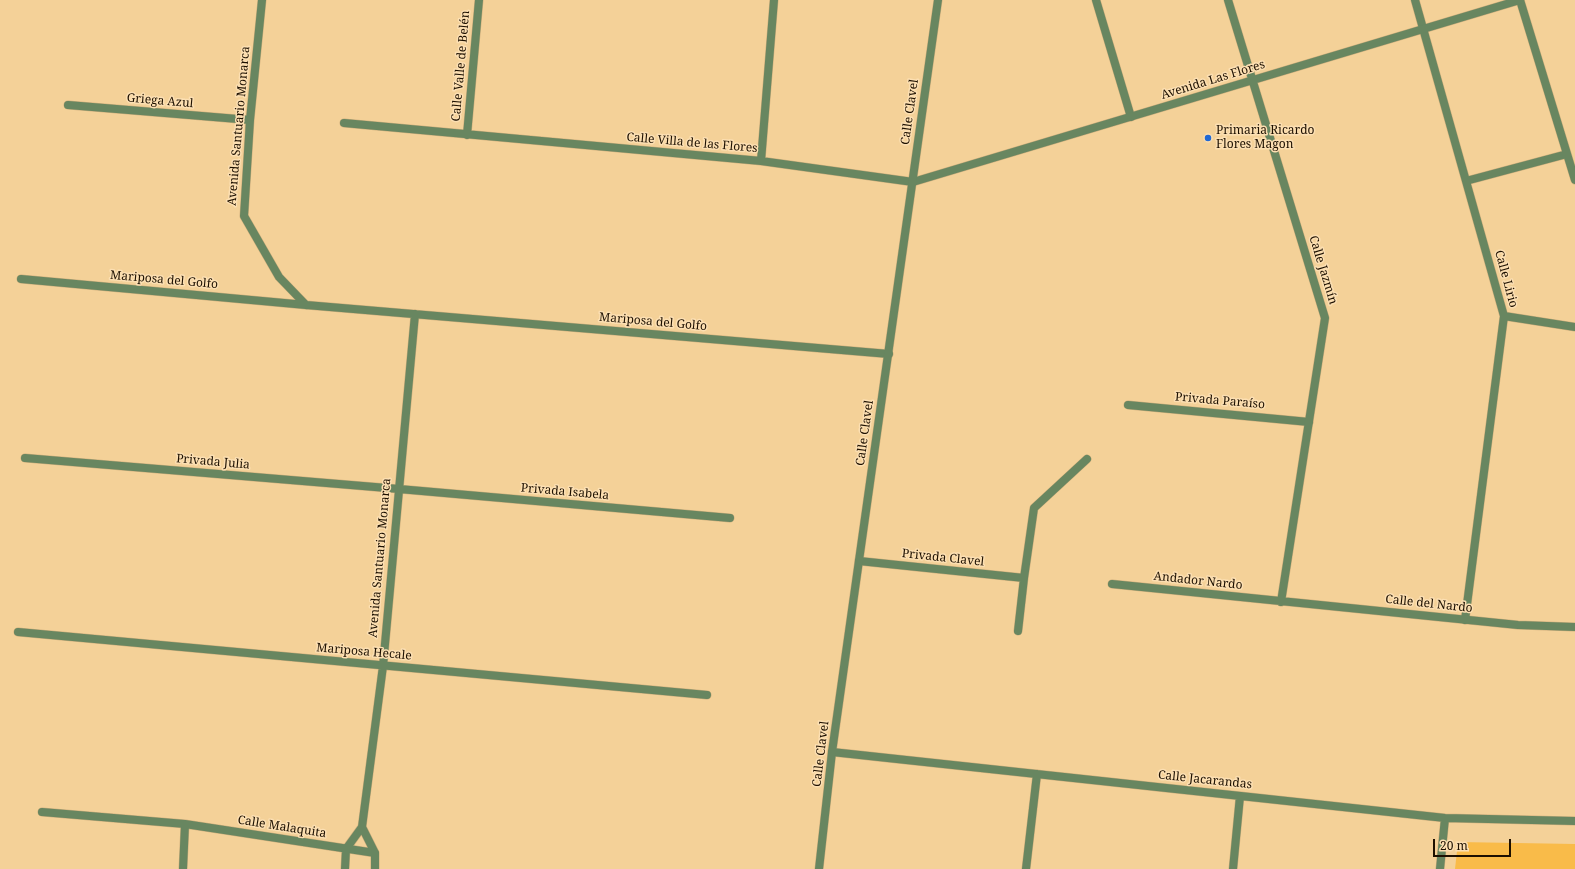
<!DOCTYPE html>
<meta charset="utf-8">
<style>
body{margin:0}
#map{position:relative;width:1575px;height:869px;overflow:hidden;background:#f4d198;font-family:"Noto Serif",serif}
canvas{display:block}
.scale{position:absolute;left:1433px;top:839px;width:78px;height:18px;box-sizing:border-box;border:2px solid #1d1000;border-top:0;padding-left:5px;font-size:12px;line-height:14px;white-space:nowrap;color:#1d1000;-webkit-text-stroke:3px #fcdfb2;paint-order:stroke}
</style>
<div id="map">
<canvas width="1575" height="869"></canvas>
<div class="scale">20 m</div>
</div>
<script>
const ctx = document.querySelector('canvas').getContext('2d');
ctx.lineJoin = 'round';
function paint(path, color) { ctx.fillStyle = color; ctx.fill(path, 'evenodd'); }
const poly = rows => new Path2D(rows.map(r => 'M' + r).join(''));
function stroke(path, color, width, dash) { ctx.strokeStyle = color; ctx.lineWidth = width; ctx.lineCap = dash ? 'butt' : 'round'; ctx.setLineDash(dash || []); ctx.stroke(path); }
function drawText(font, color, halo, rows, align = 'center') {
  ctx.font = font + ' "Noto Serif",serif'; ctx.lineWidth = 3; ctx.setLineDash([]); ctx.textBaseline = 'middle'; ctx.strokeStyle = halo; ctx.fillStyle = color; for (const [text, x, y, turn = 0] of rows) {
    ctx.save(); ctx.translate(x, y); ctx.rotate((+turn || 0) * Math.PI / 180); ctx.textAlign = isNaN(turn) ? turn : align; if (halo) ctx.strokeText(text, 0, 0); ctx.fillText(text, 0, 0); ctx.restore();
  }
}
const green = poly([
 [1458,842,1575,844,1575,869,1455,869]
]);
const pedestrian = poly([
 [1096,0,1131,117],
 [1415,0,1504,316,1465,620],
 [1520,0,1575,180],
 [1466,181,1567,154],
 [1504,316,1575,327],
 [1128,405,1309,422]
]);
const minor = poly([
 [262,0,250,120,244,216,279,277,306,305],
 [1228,0,1325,318,1281,602],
 [68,105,250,120],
 [344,123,761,161,913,182,1520,0],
 [467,135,479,0],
 [761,161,774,0],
 [21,279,306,305,889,354],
 [25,458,399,489,730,518],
 [859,561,1024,578],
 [1112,584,1518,625,1575,627],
 [1018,631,1024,578,1034,508,1087,459],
 [18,632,707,695],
 [832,752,1445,818,1575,821],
 [42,812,185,824,375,853],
 [362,827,375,853,375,869],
 [183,869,185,824],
 [345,869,346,849,362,827,383,666,415,314],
 [1026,869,1037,774],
 [1233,869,1240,796],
 [1440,869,1445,818]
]);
const tertiary = poly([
 [819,869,832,752,938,0]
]);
const markers = [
 [1208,138,4,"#2068d3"]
];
const streetNames = [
 ["Calle Valle de Belén",461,66,-85],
 ["Avenida Las Flores",1213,80,-17],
 ["Griega Azul",160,101,5],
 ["Calle Clavel",910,112,-82],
 ["Avenida Santuario Monarca",239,126,-85],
 ["Calle Villa de las Flores",692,143,5],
 ["Calle Jazmín",1323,270,73],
 ["Calle Lirio",1506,279,75],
 ["Mariposa del Golfo",164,280,5],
 ["Mariposa del Golfo",653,322,5],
 ["Privada Paraíso",1220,401,5],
 ["Calle Clavel",865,433,-82],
 ["Privada Julia",213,462,5],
 ["Privada Isabela",565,492,5],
 ["Avenida Santuario Monarca",380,558,-85],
 ["Privada Clavel",943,558,6],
 ["Andador Nardo",1198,581,6],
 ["Calle del Nardo",1429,604,6],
 ["Mariposa Hecale",364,652,5],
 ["Calle Clavel",821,754,-83],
 ["Calle Jacarandas",1205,780,6],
 ["Calle Malaquita",282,827,9]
];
const poiNames = [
 ["Primaria Ricardo",1216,131],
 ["Flores Magon",1216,145]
];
paint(green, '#f9bb49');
stroke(pedestrian, '#cdae7d', 9);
stroke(minor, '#cdae7d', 9);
stroke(tertiary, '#cdae7d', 9);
stroke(pedestrian, '#688660', 8);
stroke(minor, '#688660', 8);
stroke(tertiary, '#688660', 8);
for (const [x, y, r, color] of markers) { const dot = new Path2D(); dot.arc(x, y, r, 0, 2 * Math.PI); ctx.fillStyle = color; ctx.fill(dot); stroke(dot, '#fcdfb2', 1.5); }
drawText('12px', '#1d1000', '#fcdfb2', streetNames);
drawText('12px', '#1d1000', '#fcdfb2', poiNames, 'left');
</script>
